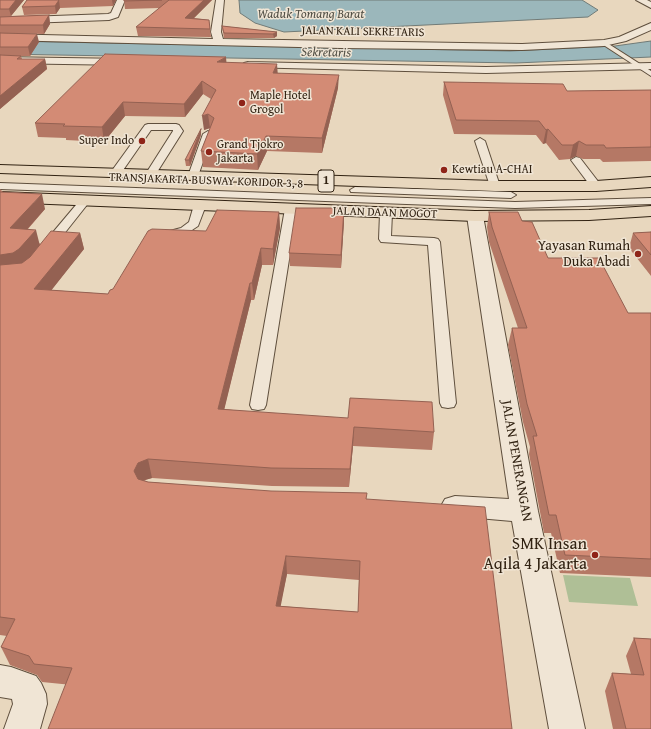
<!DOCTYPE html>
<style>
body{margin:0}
canvas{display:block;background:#e8d7be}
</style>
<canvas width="651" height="729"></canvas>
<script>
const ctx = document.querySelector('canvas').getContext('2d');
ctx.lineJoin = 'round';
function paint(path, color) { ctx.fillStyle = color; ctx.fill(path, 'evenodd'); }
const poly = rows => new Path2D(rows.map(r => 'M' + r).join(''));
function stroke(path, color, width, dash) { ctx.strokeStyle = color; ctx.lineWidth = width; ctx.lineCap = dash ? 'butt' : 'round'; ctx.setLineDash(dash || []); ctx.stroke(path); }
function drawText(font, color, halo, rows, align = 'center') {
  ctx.font = font + ' "Gentium Book Plus",serif'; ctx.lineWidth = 3; ctx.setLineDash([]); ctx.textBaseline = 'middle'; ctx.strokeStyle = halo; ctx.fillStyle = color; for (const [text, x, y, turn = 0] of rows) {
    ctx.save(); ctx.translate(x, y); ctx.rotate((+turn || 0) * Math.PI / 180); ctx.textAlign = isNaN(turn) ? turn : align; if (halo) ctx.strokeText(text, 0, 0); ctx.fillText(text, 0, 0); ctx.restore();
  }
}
const green = poly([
 [563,575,630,578,638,606,569,602]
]);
const water = poly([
 [239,0,582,0,598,10,588,17,284,32,255,23,240,13,239,0],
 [5,41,510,51,615,46,651,41,651,57,516,63,0,54,5,41]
]);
const service = poly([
 [604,41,651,71,651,76,602,44,601,43,604,41],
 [148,124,176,124,179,125,183,131,154,177,146,177,145,175,173,131,173,130,151,130,119,176,111,176,110,174,111,172,145,125,148,124],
 [208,131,213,134,198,176,193,179,189,178,188,176,203,134,208,131],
 [480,138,485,141,500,186,499,188,495,189,490,186,475,141,480,138],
 [576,157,580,158,600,184,601,186,600,188,592,188,571,160,576,157],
 [0,183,515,202,651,198,651,204,515,208,0,189,0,183],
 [355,187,511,192,516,195,511,198,351,192,350,190,355,187],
 [85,198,90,201,52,249,44,249,42,246,44,243,81,199,85,198],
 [200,202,206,205,198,226,189,232,166,239,162,237,160,235,162,233,181,228,189,222,194,205,200,202],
 [291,206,297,209,266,405,264,409,258,410,252,409,250,405,285,209,291,206],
 [386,210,392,213,391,236,434,238,438,239,440,242,456,403,454,407,448,408,442,407,440,403,428,245,381,242,379,239,380,213,386,210]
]);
const minor = poly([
 [117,0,125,0,118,17,109,20,0,24,0,18,108,14,111,13,117,0],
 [216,0,224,0,221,32,223,39,522,44,604,40,619,37,651,23,651,30,626,41,604,46,522,50,341,48,0,40,0,34,213,39,211,32,216,0],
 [636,0,647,0,651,2,651,8,636,0],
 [0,57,128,59,133,62,128,65,0,63,0,57],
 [248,62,486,67,651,63,651,69,486,73,244,67,242,65,244,63,248,62],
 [475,211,481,212,483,216,538,511,585,729,549,729,512,521,455,516,445,513,441,506,445,499,455,496,509,499,467,216,469,212,475,211],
 [0,665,11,667,36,676,41,683,46,694,47,704,40,729,4,729,13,704,12,699,0,697,0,665]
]);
const trunk = poly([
 [0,165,495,181,596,181,651,177,651,187,596,191,495,191,0,173,0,165],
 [0,192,475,211,589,210,651,206,651,216,589,220,475,221,0,202,0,192]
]);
const wall = poly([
 [0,0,24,0,11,16,49,15,50,24,44,34,2,33,39,42,30,56,21,56,22,59,45,59,47,69,0,109],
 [27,0,116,0,113,6,60,8,56,14,24,15,22,7],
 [124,0,212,0,194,18,209,20,211,37,138,36,136,27,160,8,125,9],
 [222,26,277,32,277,36,274,38,224,38],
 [226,63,278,73,338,88,322,153,267,151,258,170,203,167,201,151,210,128,204,130,211,99,203,94,185,117,125,116,104,142,66,140,66,138,38,137,35,123],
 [444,82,567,91,651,90,651,161,603,162,600,159,583,159,576,156,570,159,559,160,546,143,543,144,536,135,454,134,443,95],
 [201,135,190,166,186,166,185,160],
 [0,189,3,192,45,209,28,229,40,244,80,233,84,249,51,290,108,294,113,289,206,231,279,212,280,228,273,265,262,265,254,300,251,300,224,409,434,432,432,450,353,446,349,487,272,486,152,478,144,480,148,482,366,499,512,729,42,682,37,675,10,665,1,647,7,636,0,635],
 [287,574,359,580,358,612,280,606],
 [344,208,344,221,341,268,290,266,289,253],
 [489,212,522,221,548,258,628,313,651,313,651,577,560,573,551,533,544,533,529,454,530,447,523,422,508,345,512,328,518,328,489,242,487,227],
 [651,232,651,276,629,248,633,233],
 [634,638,651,639,651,729,613,729,605,691,612,673,631,674,626,656]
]);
const shadedWall = poly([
 [16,0,24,0,11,16,9,9],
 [59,0,60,8,56,14,55,6],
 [112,0,116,0,113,6],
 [204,0,212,0,186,26,185,18],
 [49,15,50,24,44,34,43,25],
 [277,32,277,36,274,38,273,34],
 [37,34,39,42,30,56,28,47],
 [226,57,227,69,217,62],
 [45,59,47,69,0,109,0,96],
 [277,64,278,77,273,73],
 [339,75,338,88,322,153,322,138],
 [202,81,203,94,185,117,184,104],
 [123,102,125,116,104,142,102,127],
 [208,114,210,128,204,130,202,116],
 [201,129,201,135,190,166,189,160],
 [548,129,546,143,543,144,546,130],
 [266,136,267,151,258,170,257,154],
 [579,141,576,156,570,159,573,145],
 [42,194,45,209,14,244,10,228],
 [344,208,344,221,341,268,341,255],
 [279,212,280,228,273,265,273,249],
 [36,230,40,246,24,265,0,272,0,255],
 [80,233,84,249,39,306,34,289],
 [261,248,262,265,254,300,252,283],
 [250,283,251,300,220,427,218,409],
 [354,427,353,446,349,487,350,469],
 [148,459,152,478,142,481,138,490,134,471,138,463],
 [286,556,287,574,277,625,276,606]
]);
const building = poly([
 [0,0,16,0,9,9,0,9,0,0],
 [27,0,59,0,55,6,22,7,27,0],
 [124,0,162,0,124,1,124,0],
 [169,0,204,0,185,18,209,20,210,29,136,27,169,0],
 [49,15,43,25,0,25,0,17,49,15],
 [222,26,277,32,273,34,224,33,222,26],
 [0,33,37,34,28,47,0,47,0,33],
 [105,54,226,57,217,62,277,64,273,73,339,75,322,138,266,136,257,154,201,151,214,118,208,114,202,116,216,90,202,81,184,104,123,102,102,127,63,126,65,124,35,123,105,54],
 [0,55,21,56,17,59,45,59,0,96,0,55],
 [444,82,563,84,567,91,651,90,651,147,606,148,604,145,586,145,579,141,573,145,562,145,548,129,546,130,539,121,456,120,444,82],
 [201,129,189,160,185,160,201,129],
 [0,192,42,194,10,228,36,230,19,249,13,253,0,255,0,192],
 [296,208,344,208,341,255,289,253,296,208],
 [217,210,279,212,273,249,261,248,252,283,250,283,218,409,348,418,350,398,432,402,434,432,354,427,350,469,271,468,148,459,138,463,134,471,138,479,148,482,271,491,367,493,366,499,485,507,512,729,48,729,72,668,34,664,29,656,1,647,15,619,0,617,0,265,22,263,30,257,51,231,80,233,34,289,108,294,110,290,113,289,148,231,152,229,206,231,217,210],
 [286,556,360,561,358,612,276,606,286,556],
 [489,212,518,212,522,221,532,222,548,258,599,258,628,313,651,313,651,559,565,555,556,515,549,515,533,436,537,436,527,404,512,328,527,328,492,227,489,212],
 [651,232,651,255,633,233,651,232],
 [634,638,651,639,651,729,626,729,612,673,644,675,634,638]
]);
const markers = [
 [242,103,4,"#8f2418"],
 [142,141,4,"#8f2418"],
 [209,152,4,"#8f2418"],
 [444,170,4,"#8f2418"],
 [638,254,4,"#8f2418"],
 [595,555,4,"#8f2418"]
];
const farStreetnames = [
 ["JALAN KALI SEKRETARIS",363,32,1],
 ["TRANSJAKARTA BUSWAY KORIDOR 3, 8",206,181,2],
 ["JALAN DAAN MOGOT",385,213,2]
];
const farPoinames = [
 ["Maple Hotel",250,96],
 ["Grogol",250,110],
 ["Super Indo",134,141,"right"],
 ["Grand Tjokro",217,145],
 ["Jakarta",217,159],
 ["Kewtiau A-CHAI",452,170]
];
const farWaternames = [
 ["Waduk Tomang Barat",311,15],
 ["Sekretaris",326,53,1]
];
const shields = [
 [326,181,16]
];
const shieldNames = [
 ["1",326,181]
];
const poiNames = [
 ["Yayasan Rumah",630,246],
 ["Duka Abadi",630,262]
];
const streetNames = [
 ["JALAN PENERANGAN",516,461,80]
];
const nearPoinames = [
 ["SMK Insan",587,545],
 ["Aqila 4 Jakarta",587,565]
];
paint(green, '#afbf96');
paint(water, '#9bb7bb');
stroke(water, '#717b77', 1);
stroke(service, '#5f4f3d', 2);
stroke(minor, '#5f4f3d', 2);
stroke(trunk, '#312212', 2);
paint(service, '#f0e5d5');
paint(minor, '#f0e5d5');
paint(trunk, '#e8d7be');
paint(wall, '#b57865');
paint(shadedWall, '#946152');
paint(building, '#d38b75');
stroke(building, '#946152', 1);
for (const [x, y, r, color] of markers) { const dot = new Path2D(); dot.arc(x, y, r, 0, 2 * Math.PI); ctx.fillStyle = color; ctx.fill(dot); stroke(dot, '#f0e5d5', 1.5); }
drawText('12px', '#312212', '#f0e5d5', farStreetnames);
drawText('12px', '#312212', '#f0e5d5', farPoinames, 'left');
drawText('italic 13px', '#514f45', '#f0e5d5', farWaternames);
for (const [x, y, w] of shields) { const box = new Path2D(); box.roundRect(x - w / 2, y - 11, w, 22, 3); ctx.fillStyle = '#f0e5d5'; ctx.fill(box); stroke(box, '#312212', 1); }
drawText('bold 13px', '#312212', null, shieldNames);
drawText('14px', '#312212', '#f0e5d5', poiNames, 'right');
drawText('14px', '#312212', '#f0e5d5', streetNames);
drawText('17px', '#312212', '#f0e5d5', nearPoinames, 'right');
</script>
